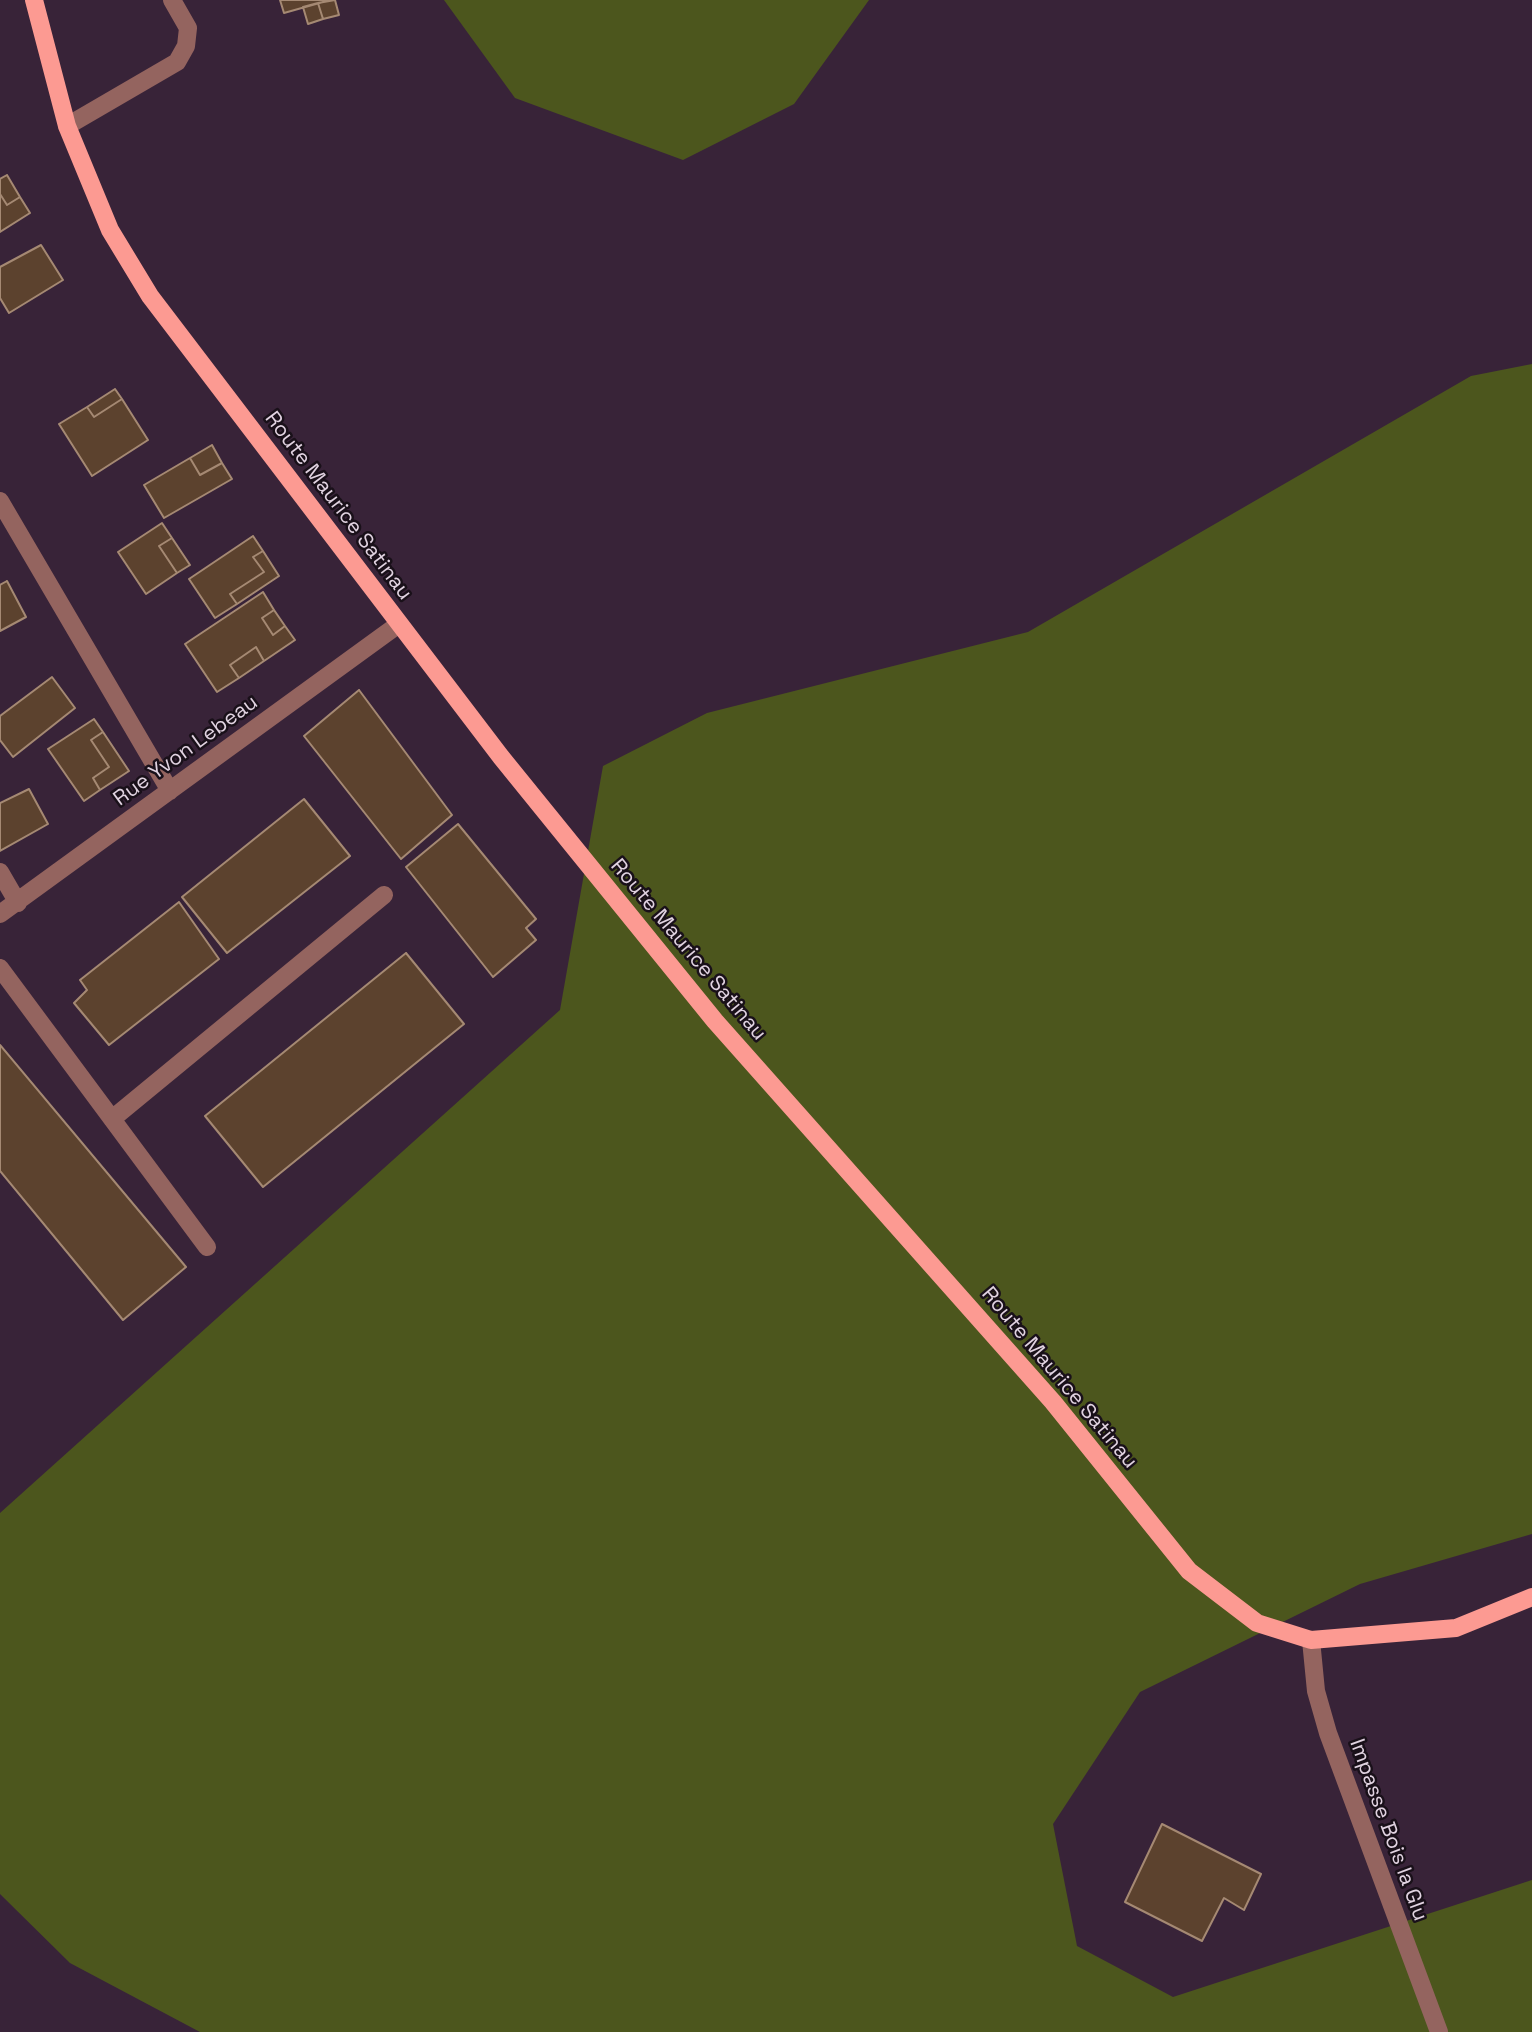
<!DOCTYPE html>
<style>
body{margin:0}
canvas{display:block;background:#382338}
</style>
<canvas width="1532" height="2032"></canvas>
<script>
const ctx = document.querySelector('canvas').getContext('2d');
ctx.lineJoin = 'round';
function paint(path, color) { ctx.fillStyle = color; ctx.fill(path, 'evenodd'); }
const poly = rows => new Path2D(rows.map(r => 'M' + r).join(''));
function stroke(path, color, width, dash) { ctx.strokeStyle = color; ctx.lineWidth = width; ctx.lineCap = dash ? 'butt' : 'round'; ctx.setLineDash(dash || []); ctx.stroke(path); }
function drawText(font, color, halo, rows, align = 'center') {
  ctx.font = font + ' "Space Grotesk",sans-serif'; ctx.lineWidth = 5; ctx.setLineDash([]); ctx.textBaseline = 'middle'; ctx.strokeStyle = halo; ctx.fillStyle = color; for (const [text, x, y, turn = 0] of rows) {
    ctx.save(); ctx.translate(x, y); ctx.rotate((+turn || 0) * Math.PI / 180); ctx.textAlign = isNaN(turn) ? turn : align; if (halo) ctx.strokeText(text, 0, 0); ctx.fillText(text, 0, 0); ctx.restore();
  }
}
const forest = poly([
 [444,0,869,0,794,104,683,160,515,98],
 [1532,364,1532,1534,1360,1584,1140,1692,1053,1824,1077,1946,1173,1997,1532,1880,1532,2032,200,2032,70,1963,0,1894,0,1513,560,1010,603,766,707,713,1028,632,1471,376]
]);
const building = poly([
 [280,0,330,0,284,13,280,0],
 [335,0,339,15,323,19,318,3,335,0],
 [318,3,323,19,308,24,303,7,318,3],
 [7,175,20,197,7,205,0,194,0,179,7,175],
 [0,194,7,205,20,197,30,213,0,232,0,194],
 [41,245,63,280,9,313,0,298,0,267,41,245],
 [115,389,122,399,94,417,87,407,115,389],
 [122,399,148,440,92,476,59,424,87,407,94,417,122,399],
 [212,445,222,463,200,475,190,458,212,445],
 [190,458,200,475,222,463,232,479,164,518,144,485,190,458],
 [162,523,172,538,159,546,177,573,146,594,118,552,162,523],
 [253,536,263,551,253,557,264,572,230,594,237,604,215,618,189,579,253,536],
 [172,538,190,565,177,573,159,546,172,538],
 [263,551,279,576,237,604,230,594,264,572,253,557,263,551],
 [7,581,26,617,0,631,0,585,7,581],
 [263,592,274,610,262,618,273,635,285,626,295,640,264,661,256,647,230,665,239,678,217,692,185,644,263,592],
 [274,610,285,626,273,635,262,618,274,610],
 [256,647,264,661,239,678,230,665,256,647],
 [52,677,75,708,13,757,0,740,0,716,52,677],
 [359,690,452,815,401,859,304,736,359,690],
 [94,719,103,732,91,740,109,767,93,778,100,790,84,801,48,749,94,719],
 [103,732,129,771,100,790,93,778,109,767,91,740,103,732],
 [29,789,48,824,0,851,0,803,29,789],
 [304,799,350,856,227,953,182,897,304,799],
 [458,824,536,919,526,928,536,940,493,977,406,867,458,824],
 [179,902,219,959,109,1045,74,1003,87,990,80,980,179,902],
 [406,953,464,1024,263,1187,205,1116,406,953],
 [0,1045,186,1267,123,1320,0,1171,0,1045],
 [1162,1824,1261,1874,1244,1910,1224,1898,1202,1941,1125,1902,1162,1824]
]);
const minor = poly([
 [67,126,177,62,186,46,188,28,172,0],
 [0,501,170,791],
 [0,872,18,903],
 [0,914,399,624],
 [0,968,207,1247],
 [112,1119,384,895],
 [1311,1640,1316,1691,1328,1733,1439,2032]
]);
const major = poly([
 [34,0,67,126,110,230,150,296,501,757,715,1021,1053,1402,1189,1571,1257,1623,1311,1640,1456,1628,1532,1597]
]);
const streetNames = [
 ["Route Maurice Satinau",338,506,53],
 ["Rue Yvon Lebeau",186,751,-36],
 ["Route Maurice Satinau",688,950,50],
 ["Route Maurice Satinau",1059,1378,50],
 ["Impasse Bois la Glu",1388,1830,70]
];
paint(forest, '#4c561d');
paint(building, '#5c422e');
stroke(building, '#a58973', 2);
stroke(minor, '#94645f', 18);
stroke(major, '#fc9a92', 18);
drawText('21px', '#e1d3e1', '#191019', streetNames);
</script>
